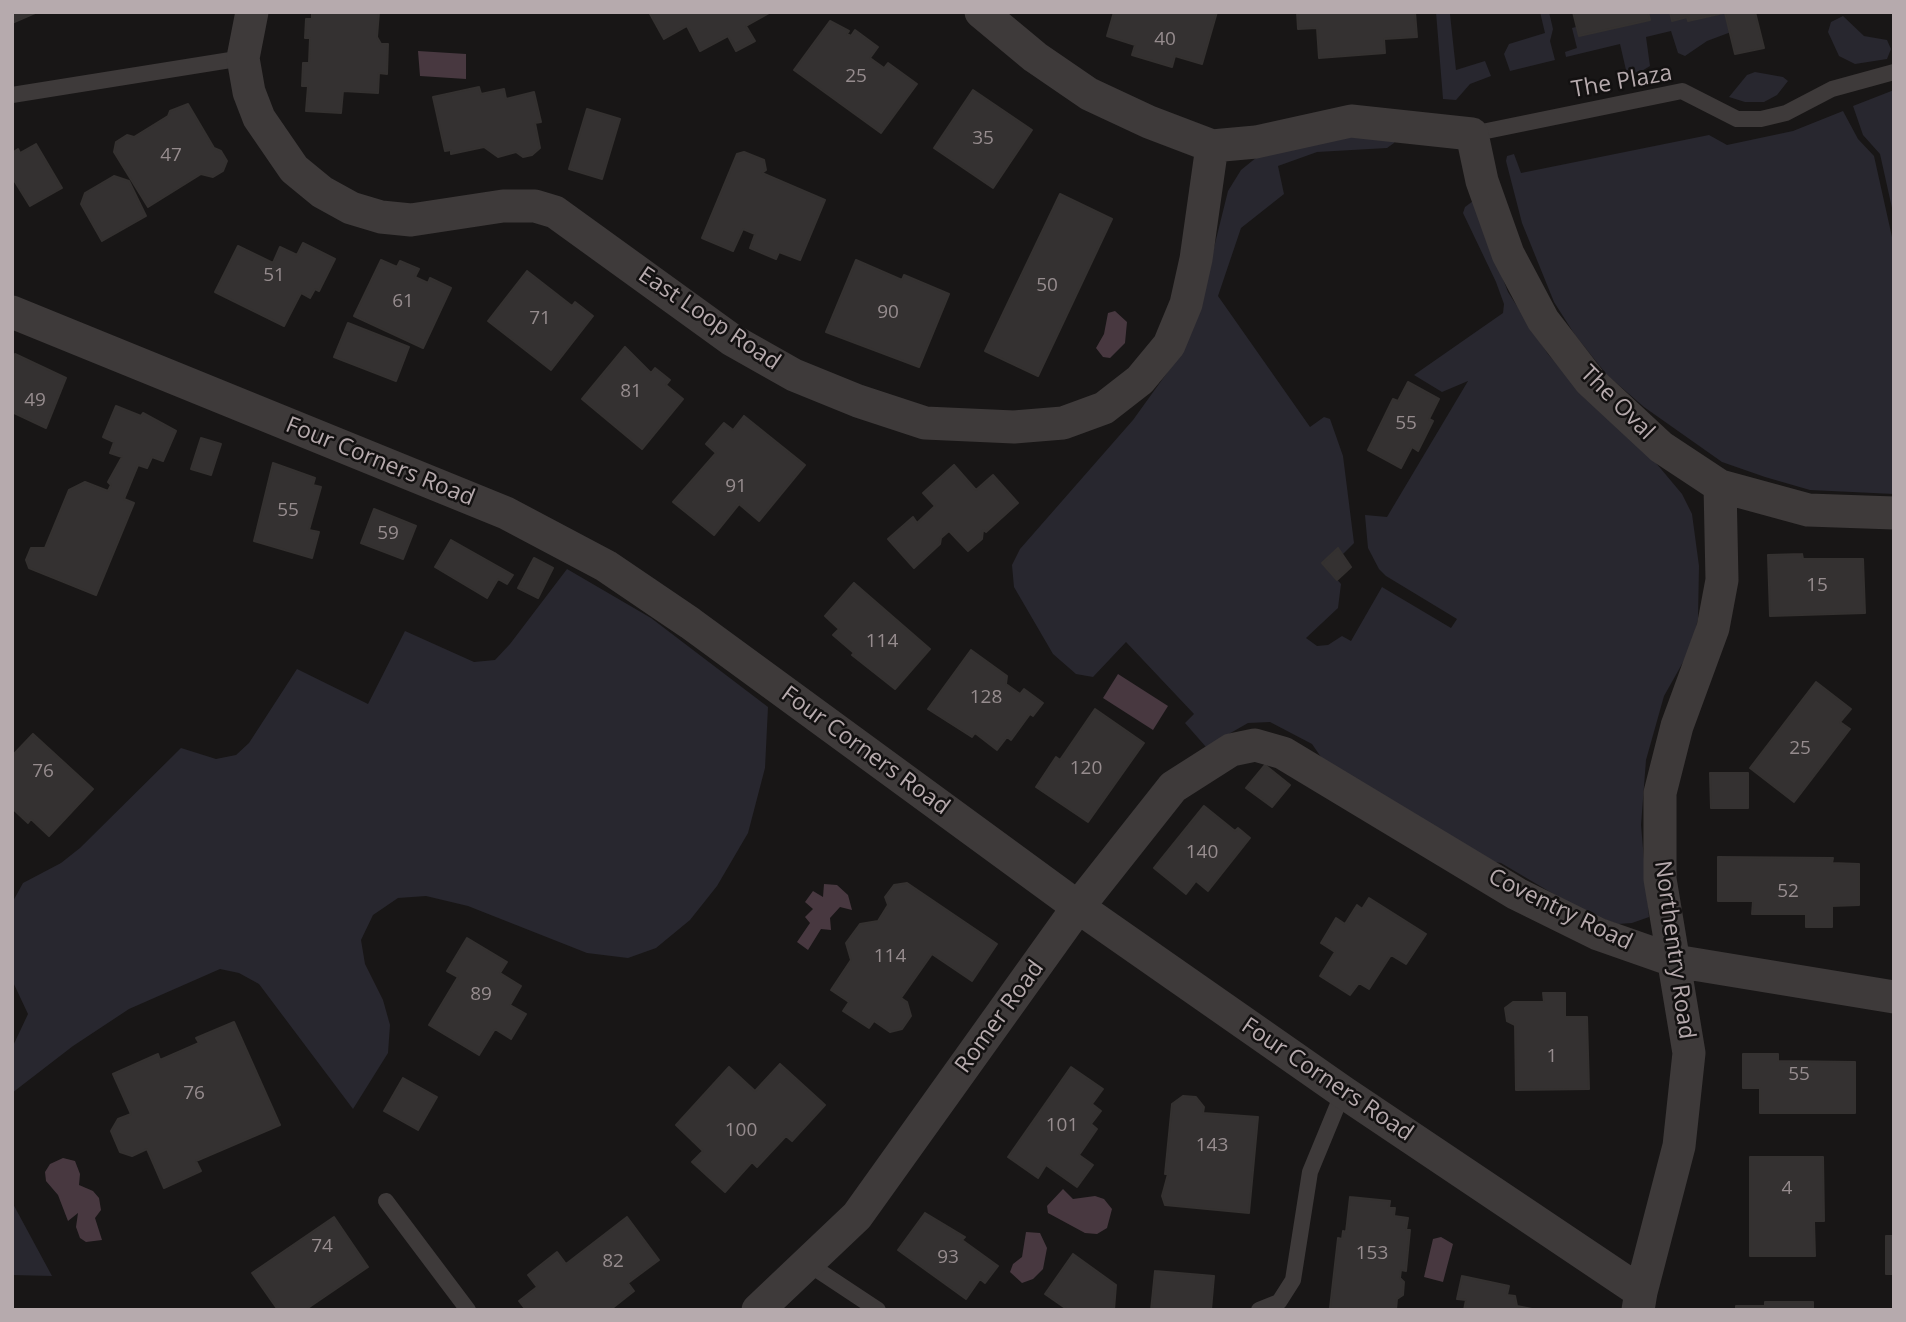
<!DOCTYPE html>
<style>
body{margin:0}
#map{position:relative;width:1906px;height:1322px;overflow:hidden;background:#181616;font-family:"Open Sans",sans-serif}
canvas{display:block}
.frame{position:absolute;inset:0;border:14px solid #b6aaad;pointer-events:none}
</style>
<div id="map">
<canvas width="1906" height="1322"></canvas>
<div class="frame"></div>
</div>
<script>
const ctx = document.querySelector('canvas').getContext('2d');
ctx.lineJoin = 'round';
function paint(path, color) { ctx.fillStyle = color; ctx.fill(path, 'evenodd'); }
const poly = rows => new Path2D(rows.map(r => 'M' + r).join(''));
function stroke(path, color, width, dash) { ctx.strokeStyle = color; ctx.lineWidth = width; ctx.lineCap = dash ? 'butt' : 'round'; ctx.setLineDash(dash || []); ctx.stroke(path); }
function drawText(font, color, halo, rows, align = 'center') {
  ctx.font = font + ' "Open Sans",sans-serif'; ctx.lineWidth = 5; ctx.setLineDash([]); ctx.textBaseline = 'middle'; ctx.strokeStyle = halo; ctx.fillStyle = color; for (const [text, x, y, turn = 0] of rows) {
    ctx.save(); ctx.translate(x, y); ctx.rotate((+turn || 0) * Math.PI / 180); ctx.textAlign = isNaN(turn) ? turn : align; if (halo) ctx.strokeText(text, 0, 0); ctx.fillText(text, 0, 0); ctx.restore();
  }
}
const green = poly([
 [1436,12,1464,12,1450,14,1456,70,1485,61,1491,76,1470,84,1456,100,1443,99],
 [1540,12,1549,12,1553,29,1550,41,1555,60,1510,71,1504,54,1509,44,1545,33],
 [1648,12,1670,12,1672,20,1687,17,1688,21,1726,13,1731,32,1707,41,1685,56,1678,53,1671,31,1646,37,1650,66,1635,75,1626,70,1620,44,1566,57,1565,52,1577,48,1572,28,1576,27,1579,36,1649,20],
 [1843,16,1864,36,1887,40,1891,49,1887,59,1855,64,1839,56,1828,32,1831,22],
 [1755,72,1783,77,1788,81,1777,95,1764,102,1745,102,1729,97,1747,75],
 [1894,90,1894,217,1880,154,1863,135,1853,106],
 [1843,111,1858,139,1874,156,1894,246,1894,494,1810,490,1765,477,1722,462,1644,407,1607,375,1575,335,1554,302,1522,223,1506,161,1507,156,1514,154,1521,173,1709,135,1727,145,1793,131],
 [1398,133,1394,143,1387,148,1317,152,1278,166,1284,194,1241,228,1218,296,1310,427,1324,417,1330,419,1343,456,1354,543,1343,554,1338,549,1322,563,1341,584,1338,608,1306,638,1317,646,1328,645,1342,636,1351,641,1382,587,1451,628,1457,619,1386,576,1379,569,1368,548,1365,515,1387,517,1468,381,1442,392,1414,375,1503,313,1504,304,1496,282,1463,213,1465,207,1473,201,1508,292,1548,354,1581,392,1656,463,1682,494,1692,514,1699,566,1698,619,1691,648,1664,696,1646,760,1641,825,1649,917,1632,923,1618,924,1584,912,1501,863,1489,861,1325,763,1312,744,1270,722,1248,723,1206,747,1185,723,1194,714,1126,642,1093,677,1076,674,1053,654,1014,587,1012,565,1020,549,1133,420,1177,359,1196,320,1228,191,1241,170,1257,157,1335,134],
 [567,569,651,618,768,707,765,768,748,833,717,886,690,920,656,948,628,958,587,953,468,906,426,896,398,898,373,915,361,940,365,964,383,1000,390,1025,388,1053,353,1109,259,984,239,973,220,969,129,1009,73,1046,12,1093,12,1048,28,1014,12,980,12,903,23,883,61,863,80,848,181,748,216,759,236,755,249,743,297,669,368,704,405,631,474,662,495,660,510,644],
 [12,1202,52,1276,12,1275]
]);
const water = poly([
 [418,51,466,54,466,79,420,76],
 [1115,311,1127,322,1125,343,1110,358,1103,357,1096,348,1104,334,1108,313],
 [1118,674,1168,706,1153,730,1103,698],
 [824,884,837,885,848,895,852,910,840,907,830,918,831,930,821,929,808,950,797,942,810,923,805,917,813,909,805,902,813,891,823,897],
 [63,1158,75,1161,80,1174,79,1185,93,1191,99,1198,101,1210,95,1218,102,1240,86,1242,80,1238,76,1227,78,1213,68,1221,58,1195,46,1181,45,1172,50,1164],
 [1063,1189,1073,1199,1095,1196,1104,1199,1112,1209,1107,1228,1097,1234,1085,1233,1048,1213,1047,1206],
 [1026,1232,1040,1233,1047,1248,1043,1269,1033,1279,1022,1283,1010,1272,1013,1264,1022,1257],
 [1441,1237,1453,1244,1443,1282,1424,1277,1433,1239]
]);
const building = poly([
 [12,12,35,12,35,13,12,23,12,12],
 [312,12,379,12,377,37,381,44,388,44,387,74,379,73,378,93,343,91,341,113,306,111,308,86,302,86,303,63,309,63,310,38,305,38,306,19,312,19,312,12],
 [649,12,771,12,746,26,755,41,736,51,728,36,700,51,687,26,664,39,649,12],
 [1114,12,1217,12,1202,64,1175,56,1172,67,1132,55,1135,45,1107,36,1114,12],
 [1297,12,1415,12,1417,37,1384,39,1385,53,1319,58,1317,28,1298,29,1297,12],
 [1573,12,1648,12,1650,20,1579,36,1573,12],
 [1670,12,1728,12,1688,21,1687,17,1672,21,1670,12],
 [1755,12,1764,48,1735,54,1725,13,1755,12],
 [830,21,849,31,847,34,851,36,855,30,878,47,870,58,884,68,888,63,917,84,881,133,794,70,830,21],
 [479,87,481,94,504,89,506,99,534,92,541,122,535,123,540,148,532,155,523,157,516,152,498,157,484,147,451,154,451,150,445,151,433,97,479,87],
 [973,90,1032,130,993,188,934,148,973,90],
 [188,104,214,148,221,151,227,161,223,171,213,177,201,174,148,207,114,152,116,142,127,135,134,137,168,116,170,111,188,104],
 [587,109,620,119,602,179,569,169,587,109],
 [36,144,62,188,30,206,12,177,12,153,18,149,20,153,36,144],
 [744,152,764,160,766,170,762,173,825,200,800,260,779,252,776,259,750,248,755,234,743,229,733,251,702,238,737,154,744,152],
 [114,176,129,181,146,216,102,241,81,204,85,193,114,176],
 [1060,194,1112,219,1038,376,985,351,1060,194],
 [303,243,335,259,319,291,315,289,310,298,301,293,284,326,215,292,238,246,273,263,280,247,297,255,303,243],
 [381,260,397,267,400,261,419,269,415,277,428,283,430,278,451,288,423,348,354,316,381,260],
 [856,260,902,280,904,275,949,294,919,367,826,332,856,260],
 [527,271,572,306,575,302,593,316,551,370,488,321,527,271],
 [348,323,409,347,396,381,334,357,348,323],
 [625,347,651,373,655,368,670,380,666,385,683,399,642,449,582,399,625,347],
 [15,354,66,378,46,428,12,412,15,354],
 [1408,382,1439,399,1429,419,1433,421,1418,451,1412,447,1401,468,1368,450,1393,399,1398,401,1408,382],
 [116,406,141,416,143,413,176,431,163,461,152,457,147,468,138,465,124,499,134,503,96,595,29,568,26,560,31,548,45,548,69,490,85,482,108,491,111,485,108,482,122,457,110,453,114,442,103,437,116,406],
 [744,416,805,465,759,521,739,504,714,535,673,502,716,453,706,444,724,423,733,430,744,416],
 [201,438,221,444,211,475,191,469,201,438],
 [273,463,315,478,313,485,321,487,309,530,319,532,312,558,254,541,273,463],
 [954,465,976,490,993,475,1018,503,986,532,983,530,982,539,968,551,949,531,941,538,940,544,914,568,888,539,913,517,917,523,935,506,923,493,954,465],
 [374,509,416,526,403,559,361,543,374,509],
 [451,540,513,575,507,584,498,579,487,598,435,567,451,540],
 [1338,548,1351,567,1337,580,1322,563,1338,548],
 [1802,554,1803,559,1863,559,1865,613,1770,616,1768,555,1802,554],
 [534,558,553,568,538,598,518,588,534,558],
 [854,583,930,649,895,689,852,655,854,653,833,635,839,629,825,616,854,583],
 [971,650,1007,676,1006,684,1020,694,1024,689,1043,703,1033,716,1030,714,1011,740,1007,737,997,750,975,733,972,737,928,709,971,650],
 [1816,682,1851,709,1840,722,1850,729,1794,802,1750,768,1816,682],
 [1095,709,1144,743,1088,822,1036,787,1056,757,1060,760,1095,709],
 [33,734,93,789,49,836,31,819,28,823,12,808,12,756,33,734],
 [1265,765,1290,785,1272,807,1246,788,1265,765],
 [1710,773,1748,773,1748,808,1711,808,1710,773],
 [1204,806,1235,831,1238,828,1250,838,1208,891,1196,881,1186,894,1154,868,1204,806],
 [1718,857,1833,858,1832,863,1859,864,1859,905,1832,906,1832,927,1806,927,1806,914,1752,914,1753,901,1718,901,1718,857],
 [907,883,997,944,972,981,932,954,901,998,907,1002,911,1016,902,1029,890,1032,874,1021,869,1028,843,1011,849,1002,831,990,851,960,846,943,860,924,878,921,888,905,885,897,894,885,907,883],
 [1369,898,1426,934,1406,964,1391,955,1369,989,1359,983,1350,995,1320,976,1335,952,1321,943,1336,918,1345,924,1357,905,1362,909,1369,898],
 [467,938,507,962,500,973,521,986,510,1005,526,1014,511,1039,495,1029,479,1055,429,1025,458,977,447,971,467,938],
 [1543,993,1565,993,1565,1017,1587,1017,1589,1089,1516,1090,1515,1025,1507,1021,1505,1008,1513,1002,1544,1002,1543,993],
 [234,1022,280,1125,196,1161,201,1171,164,1188,147,1149,132,1156,120,1152,111,1131,118,1119,131,1114,113,1074,158,1054,160,1060,199,1043,196,1038,234,1022],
 [1743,1054,1778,1054,1778,1061,1855,1062,1855,1113,1760,1113,1760,1088,1743,1088,1743,1054],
 [780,1064,825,1105,792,1141,786,1136,757,1167,752,1162,725,1192,692,1162,703,1151,676,1125,729,1067,755,1091,780,1064],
 [1071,1067,1103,1089,1092,1104,1101,1111,1091,1124,1097,1129,1079,1155,1093,1165,1077,1187,1046,1165,1038,1178,1008,1157,1071,1067],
 [403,1078,437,1097,418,1130,384,1111,403,1078],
 [1183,1096,1196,1097,1204,1107,1203,1113,1258,1117,1249,1213,1165,1205,1162,1196,1168,1174,1165,1174,1172,1104,1183,1096],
 [1750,1157,1823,1157,1824,1221,1814,1221,1815,1256,1750,1256,1750,1157],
 [1350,1197,1390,1201,1389,1208,1395,1208,1394,1216,1408,1218,1406,1230,1410,1230,1406,1271,1401,1270,1400,1278,1404,1282,1403,1295,1397,1299,1396,1310,1330,1308,1338,1238,1342,1239,1343,1231,1346,1232,1350,1197],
 [925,1213,965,1237,962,1240,998,1266,985,1283,980,1279,966,1299,898,1250,925,1213],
 [334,1217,368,1267,305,1310,278,1310,252,1273,334,1217],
 [627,1217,659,1260,628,1283,634,1291,610,1310,526,1310,519,1301,537,1287,528,1275,557,1252,566,1264,627,1217],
 [1886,1236,1894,1236,1894,1274,1886,1274,1886,1236],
 [1073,1254,1116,1285,1114,1310,1068,1310,1045,1294,1073,1254],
 [1155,1271,1214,1276,1211,1310,1151,1310,1155,1271],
 [1462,1276,1509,1286,1507,1295,1515,1296,1517,1306,1537,1310,1464,1310,1466,1300,1457,1299,1462,1276],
 [1765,1302,1813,1302,1813,1310,1736,1310,1736,1306,1765,1306,1765,1302]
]);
const lane = poly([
 [12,95,243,58],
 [1472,134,1682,91,1737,119,1761,119,1786,113,1832,89,1894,72],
 [386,1201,468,1310],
 [807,1263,878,1310],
 [1259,1310,1279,1302,1293,1280,1310,1172,1343,1092]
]);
const street = poly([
 [252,12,243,58,249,92,259,118,294,169,322,192,351,208,381,217,411,220,503,206,535,206,555,212,732,340,794,375,858,401,925,423,1014,427,1063,423,1104,408,1140,380,1169,345,1186,304,1196,259,1212,146],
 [981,12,1035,57,1089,94,1149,122,1212,146,1256,142,1351,121,1472,134,1482,181,1508,254,1543,320,1590,381,1661,447,1720,486,1808,510,1894,513],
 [12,312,506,513,606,566,690,623,1078,907,1343,1092,1641,1292,1638,1310],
 [1641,1292,1679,1146,1689,1053,1660,879,1660,793,1677,726,1713,628,1722,580,1720,486],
 [758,1310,857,1216,1078,907,1173,787,1231,750,1255,745,1283,753,1517,894,1598,934,1675,961,1894,997]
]);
const numberNames = [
 ["40",1165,40],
 ["25",856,77],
 ["35",983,139],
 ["47",171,156],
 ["51",274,276],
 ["50",1047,286],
 ["61",403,302],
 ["90",888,313],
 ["71",540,319],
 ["81",631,392],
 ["49",35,401],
 ["55",1406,424],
 ["91",736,487],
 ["55",288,511],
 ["59",388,534],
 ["15",1817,586],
 ["114",882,642],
 ["128",986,698],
 ["25",1800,749],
 ["120",1086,769],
 ["76",43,772],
 ["140",1202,853],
 ["52",1788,892],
 ["114",890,957],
 ["89",481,995],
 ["1",1552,1057],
 ["55",1799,1075],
 ["76",194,1094],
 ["101",1062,1126],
 ["100",741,1131],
 ["143",1212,1146],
 ["4",1787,1189],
 ["74",322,1247],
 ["153",1372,1254],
 ["93",948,1258],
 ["82",613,1262]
];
const streetNames = [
 ["The Plaza",1622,82,-10],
 ["East Loop Road",709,319,34],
 ["The Oval",1617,403,45],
 ["Four Corners Road",380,462,22],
 ["Four Corners Road",865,751,36],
 ["Coventry Road",1560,910,26],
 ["Northentry Road",1674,950,82],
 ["Romer Road",1000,1017,-54],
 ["Four Corners Road",1327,1080,34]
];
paint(green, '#28272f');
paint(water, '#483840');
paint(building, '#343131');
stroke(building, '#343130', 2);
stroke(lane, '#3e3a3a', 16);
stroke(street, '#3e3a3a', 33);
drawText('19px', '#968c8e', null, numberNames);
drawText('23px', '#b6aaad', '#131111', streetNames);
</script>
